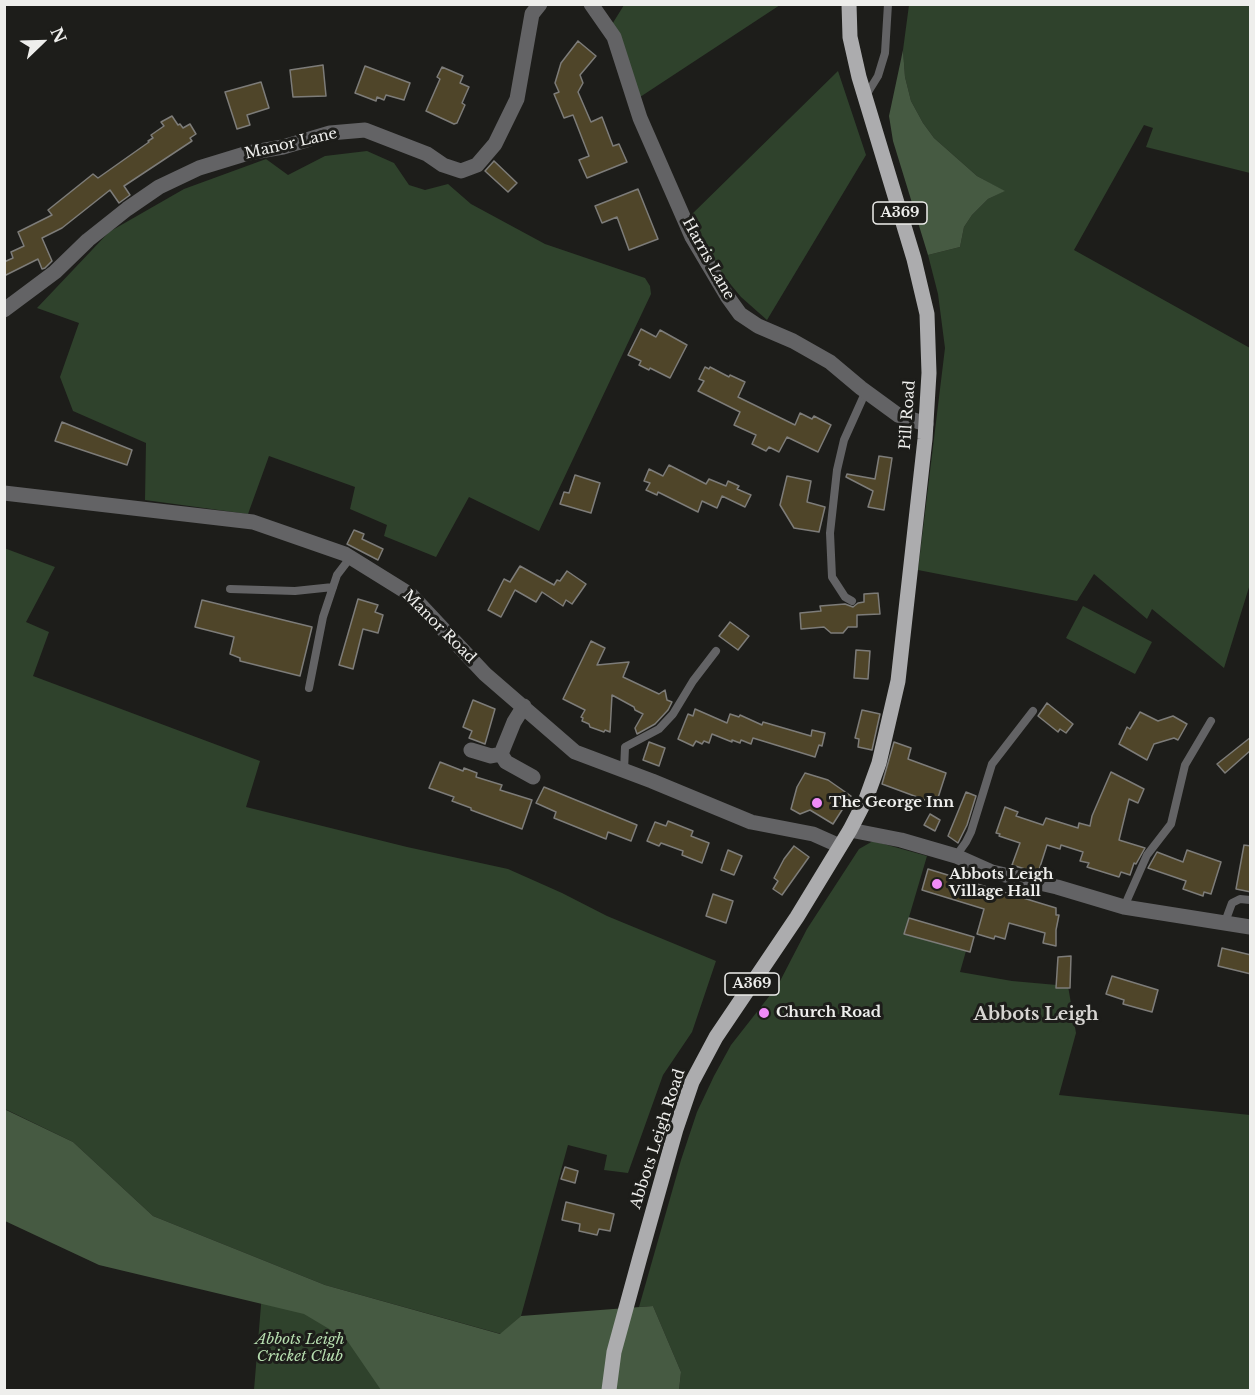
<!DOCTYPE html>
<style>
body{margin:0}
#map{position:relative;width:1255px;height:1395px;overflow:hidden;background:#1d1d1a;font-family:"Libre Baskerville",serif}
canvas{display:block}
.frame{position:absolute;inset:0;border:6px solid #eeeeec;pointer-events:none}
.north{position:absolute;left:12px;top:12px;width:60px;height:60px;-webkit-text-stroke:4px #1d1d1a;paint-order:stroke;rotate:67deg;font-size:16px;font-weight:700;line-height:24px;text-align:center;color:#eeeeec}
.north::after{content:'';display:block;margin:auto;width:21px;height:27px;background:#eeeeec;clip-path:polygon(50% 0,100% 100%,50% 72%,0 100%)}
</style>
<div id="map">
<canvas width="1255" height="1395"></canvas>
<div class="frame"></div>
<div class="north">N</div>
</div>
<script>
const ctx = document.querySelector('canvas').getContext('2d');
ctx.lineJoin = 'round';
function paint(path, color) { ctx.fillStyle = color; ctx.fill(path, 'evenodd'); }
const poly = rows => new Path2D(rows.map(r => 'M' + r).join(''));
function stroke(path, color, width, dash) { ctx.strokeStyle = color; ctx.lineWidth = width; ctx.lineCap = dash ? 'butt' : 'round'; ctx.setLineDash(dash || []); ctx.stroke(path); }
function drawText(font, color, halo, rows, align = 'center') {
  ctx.font = font + ' "Libre Baskerville",serif'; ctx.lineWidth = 6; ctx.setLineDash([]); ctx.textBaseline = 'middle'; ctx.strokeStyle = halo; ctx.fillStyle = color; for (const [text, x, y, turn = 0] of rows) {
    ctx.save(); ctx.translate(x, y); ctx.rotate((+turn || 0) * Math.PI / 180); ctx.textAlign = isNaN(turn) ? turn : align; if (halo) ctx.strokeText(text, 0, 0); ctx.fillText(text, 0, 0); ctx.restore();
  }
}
const green = poly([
 [624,5,780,5,637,99,611,26],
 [909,5,1250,5,1250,173,1146,147,1153,128,1144,125,1074,250,1250,348,1250,584,1224,668,1152,609,1147,619,1094,574,1077,601,918,570,945,348,938,294,928,255,960,247,964,227,972,215,988,199,1004,191,977,176,934,138,923,123,911,101,905,77,903,50],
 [838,71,866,155,767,320,741,297,717,268,689,217],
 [367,151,394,163,409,185,425,190,448,184,471,204,545,244,645,278,650,286,651,294,539,531,469,497,436,557,384,536,387,525,350,509,355,487,269,456,248,514,145,500,146,443,73,411,60,377,79,323,37,308,109,232,184,189,266,159,288,175,325,156],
 [4,548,55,567,26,622,49,632,33,676,260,761,246,807,407,847,508,869,562,893,607,916,716,961,692,1032,663,1075,628,1173,604,1170,607,1155,568,1145,521,1316,501,1334,325,1285,153,1216,73,1142,5,1109],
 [1083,606,1152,642,1135,674,1066,638],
 [873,841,927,856,904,934,966,951,960,972,1012,981,1068,986,1076,1033,1059,1095,1250,1115,1250,1390,679,1390,681,1372,653,1306,639,1307,681,1160,697,1112,714,1076,731,1045,778,985,807,929,859,849],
 [262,1293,563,1390,254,1390]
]);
const forest = poly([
 [903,50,905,77,911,101,923,123,934,138,977,176,1005,191,988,199,972,215,964,227,960,247,928,255,893,141,889,116],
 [4,1109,73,1142,153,1216,325,1285,500,1334,521,1316,653,1306,681,1372,679,1390,381,1390,346,1339,304,1314,99,1265,5,1221]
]);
const building = poly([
 [578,41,596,56,580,75,583,83,578,92,591,122,602,117,613,146,619,144,627,162,587,178,579,160,589,156,573,115,564,118,554,94,559,92,555,83,561,63,578,41],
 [323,65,326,96,293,97,290,70,323,65],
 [365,66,410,83,404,100,386,95,384,100,377,97,376,101,355,93,365,66],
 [442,67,463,76,460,83,469,87,462,103,465,105,457,123,454,124,426,111,440,79,437,77,442,67],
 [261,82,269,108,247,115,250,125,237,129,225,92,261,82],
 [172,116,178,125,180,124,183,128,190,124,196,134,190,138,192,141,124,186,130,195,119,203,110,190,62,228,42,238,52,261,45,268,42,269,38,259,4,276,4,262,13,258,11,252,24,246,18,232,52,215,48,210,93,174,98,178,149,142,148,141,153,138,151,135,164,126,161,122,172,116],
 [494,161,517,183,508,192,485,171,494,161],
 [638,189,658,239,629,250,617,217,602,223,595,206,638,189],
 [641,329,656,337,660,330,687,345,670,378,650,368,649,370,639,365,641,361,628,355,641,329],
 [705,367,709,369,710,367,729,377,730,375,745,382,738,397,795,425,800,413,812,419,814,416,831,425,818,452,787,437,779,452,769,447,766,451,752,444,756,435,734,425,740,412,698,391,704,381,699,379,705,367],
 [62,422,132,450,127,465,55,441,62,422],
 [879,456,892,458,884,510,868,507,873,491,846,477,847,474,875,479,879,456],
 [669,465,706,484,709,479,726,486,728,481,739,486,737,489,751,495,745,507,722,496,717,508,702,501,698,512,658,492,657,495,646,490,650,483,644,481,649,469,663,476,669,465],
 [575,475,600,483,591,513,560,504,564,492,569,493,575,475],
 [787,476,811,481,807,502,825,507,819,532,794,528,780,505,787,476],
 [354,530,364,534,362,539,383,549,378,560,347,544,354,530],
 [520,566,554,585,557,580,560,581,567,571,586,584,572,604,566,600,563,606,542,592,536,602,515,590,501,617,488,610,504,579,510,582,520,566],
 [878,593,880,614,857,615,857,627,848,627,843,633,831,633,824,627,801,629,800,613,821,611,820,606,845,604,853,607,858,603,864,602,864,594,878,593],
 [358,599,378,605,375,612,383,615,378,633,363,629,353,669,339,665,358,599],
 [202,600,312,627,300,676,240,661,240,658,230,654,234,637,195,627,202,600],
 [730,622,749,636,738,650,719,636,730,622],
 [591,641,605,648,597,665,629,662,623,677,659,694,665,690,667,700,672,702,668,710,655,724,637,734,635,728,643,714,635,710,634,707,612,695,610,732,605,730,604,732,590,727,589,724,582,721,583,718,581,717,585,710,563,699,591,641],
 [856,650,870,651,868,679,854,678,856,650],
 [473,700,495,709,485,744,469,738,472,731,463,727,473,700],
 [1047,703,1073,724,1066,733,1060,729,1058,732,1038,716,1047,703],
 [695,709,727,723,730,714,739,717,740,715,762,725,763,722,811,736,812,730,825,733,822,746,819,745,815,757,753,738,751,744,741,740,740,743,732,740,732,742,712,734,709,743,704,741,702,744,696,741,693,746,678,739,688,714,693,716,695,709],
 [862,710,880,714,872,750,858,747,859,739,855,738,862,710],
 [1140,712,1158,721,1173,716,1187,724,1178,740,1174,738,1154,744,1147,760,1119,744,1127,727,1130,729,1140,712],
 [1251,737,1251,750,1225,773,1217,764,1251,737],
 [649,742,665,748,659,766,643,760,649,742],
 [894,742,911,748,908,759,946,773,936,804,882,784,894,742],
 [440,762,463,771,464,768,477,773,476,777,502,785,500,790,532,800,522,829,471,810,471,808,452,801,454,797,429,788,440,762],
 [1111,772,1144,789,1138,803,1129,799,1119,840,1145,848,1136,864,1134,863,1130,875,1121,872,1119,877,1087,867,1089,863,1080,861,1083,852,1061,845,1060,849,1047,845,1038,873,1012,865,1020,843,999,836,1000,834,996,833,1005,807,1018,812,1016,816,1043,825,1046,818,1078,828,1079,823,1090,826,1092,816,1111,772],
 [805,773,828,780,851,796,833,824,810,810,800,814,791,809,797,787,805,773],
 [544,787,637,825,631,841,608,832,606,839,554,818,556,812,536,803,544,787],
 [966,792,976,796,967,825,958,843,948,836,966,792],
 [930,814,940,820,935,831,924,825,930,814],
 [668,821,693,831,691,836,709,843,702,863,682,855,683,851,661,843,659,846,647,841,655,822,666,826,668,821],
 [1244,845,1251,846,1251,892,1236,889,1244,845],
 [794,846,809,857,782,895,773,889,778,881,774,878,784,859,794,846],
 [728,850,742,856,734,875,721,870,728,850],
 [1187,850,1221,862,1211,894,1204,892,1203,896,1183,889,1186,881,1148,868,1157,852,1183,862,1187,850],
 [928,869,1056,908,1056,915,1059,915,1056,930,1056,946,1043,943,1045,933,1009,923,1005,939,995,936,994,939,977,934,984,909,922,890,928,869],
 [713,894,733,901,726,923,706,916,713,894],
 [909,918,974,937,970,952,904,934,909,918],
 [1222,948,1251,955,1251,974,1218,966,1222,948],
 [1071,956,1070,988,1056,988,1058,957,1071,956],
 [1112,976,1158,990,1152,1012,1123,1004,1124,1000,1106,994,1112,976],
 [565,1167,578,1171,575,1183,561,1179,565,1167],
 [566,1202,614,1214,610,1231,599,1229,597,1235,579,1231,580,1224,562,1220,566,1202]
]);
const service = poly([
 [865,97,878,76,885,53,888,4],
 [230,589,295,591,333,587],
 [852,601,845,597,832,577,830,533,837,470,844,440,866,391],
 [309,688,323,617,337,575,350,558],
 [624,771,625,747,659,729,673,714,693,681,716,651],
 [956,856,966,842,971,832,992,764,1033,711],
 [1124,907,1147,855,1171,824,1185,765,1211,721],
 [1225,922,1232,903,1240,899,1250,900]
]);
const minor = poly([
 [591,4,614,37,640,118,692,237,727,296,740,314,758,326,793,341,830,362,861,388,898,415,926,424],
 [4,310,55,272,88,240,127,209,159,187,199,168,248,153,283,147,330,133,365,130,427,154,443,165,461,171,477,165,495,144,517,99,532,14,540,4],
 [4,493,253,522,345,554,411,595,485,674,575,752,652,781,751,822,813,834,840,846],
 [471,750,491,756,501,754,506,762,533,777],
 [501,754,514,722,524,706],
 [850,830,901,840,956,856,992,872,1057,887,1124,907,1250,927]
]);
const primary = poly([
 [609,1390,614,1352,640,1257,676,1129,692,1082,716,1037,797,917,850,830,866,799,879,763,898,681,925,439,929,373,927,314,914,259,859,77,850,37,849,4]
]);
const markers = [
 [817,803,6,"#ef8bf7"],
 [937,884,6,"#ef8bf7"],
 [764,1013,6,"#ef8bf7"]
];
const shields = [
 [900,213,54],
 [752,984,54]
];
const shieldNames = [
 ["A369",900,213],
 ["A369",752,984]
];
const streetNames = [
 ["Manor Lane",291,144,-13],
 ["Harris Lane",708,259,61],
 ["Pill Road",908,415,-86],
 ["Manor Road",439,627,45],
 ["Abbots Leigh Road",658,1139,-72]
];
const poiNames = [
 ["The George Inn",829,803],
 ["Abbots Leigh",949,875],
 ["Village Hall",949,892],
 ["Church Road",776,1013]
];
const parkNames = [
 ["Abbots Leigh",300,1340],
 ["Cricket Club",300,1357]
];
const quarterNames = [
 ["Abbots Leigh",1036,1015]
];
paint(green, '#2f422c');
paint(forest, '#465a42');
paint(building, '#4f4529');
stroke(building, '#7d7c79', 1.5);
stroke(service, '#636365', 8);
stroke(minor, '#636365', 15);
stroke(primary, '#acacae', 15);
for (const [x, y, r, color] of markers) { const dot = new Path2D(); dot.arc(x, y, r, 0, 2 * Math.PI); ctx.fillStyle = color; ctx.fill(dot); stroke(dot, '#1d1d1a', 2); }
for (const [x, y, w] of shields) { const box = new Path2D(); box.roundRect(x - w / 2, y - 11, w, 22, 4.5); ctx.fillStyle = '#1d1d1a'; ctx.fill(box); stroke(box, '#eeeeec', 1.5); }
drawText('bold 14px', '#eeeeec', null, shieldNames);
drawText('15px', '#eeeeec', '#1d1d1a', streetNames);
drawText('bold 15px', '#eeeeec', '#1d1d1a', poiNames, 'left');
drawText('italic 15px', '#b6ddaf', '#1d1d1a', parkNames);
drawText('bold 18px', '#d7d5d2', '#1d1d1a', quarterNames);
</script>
